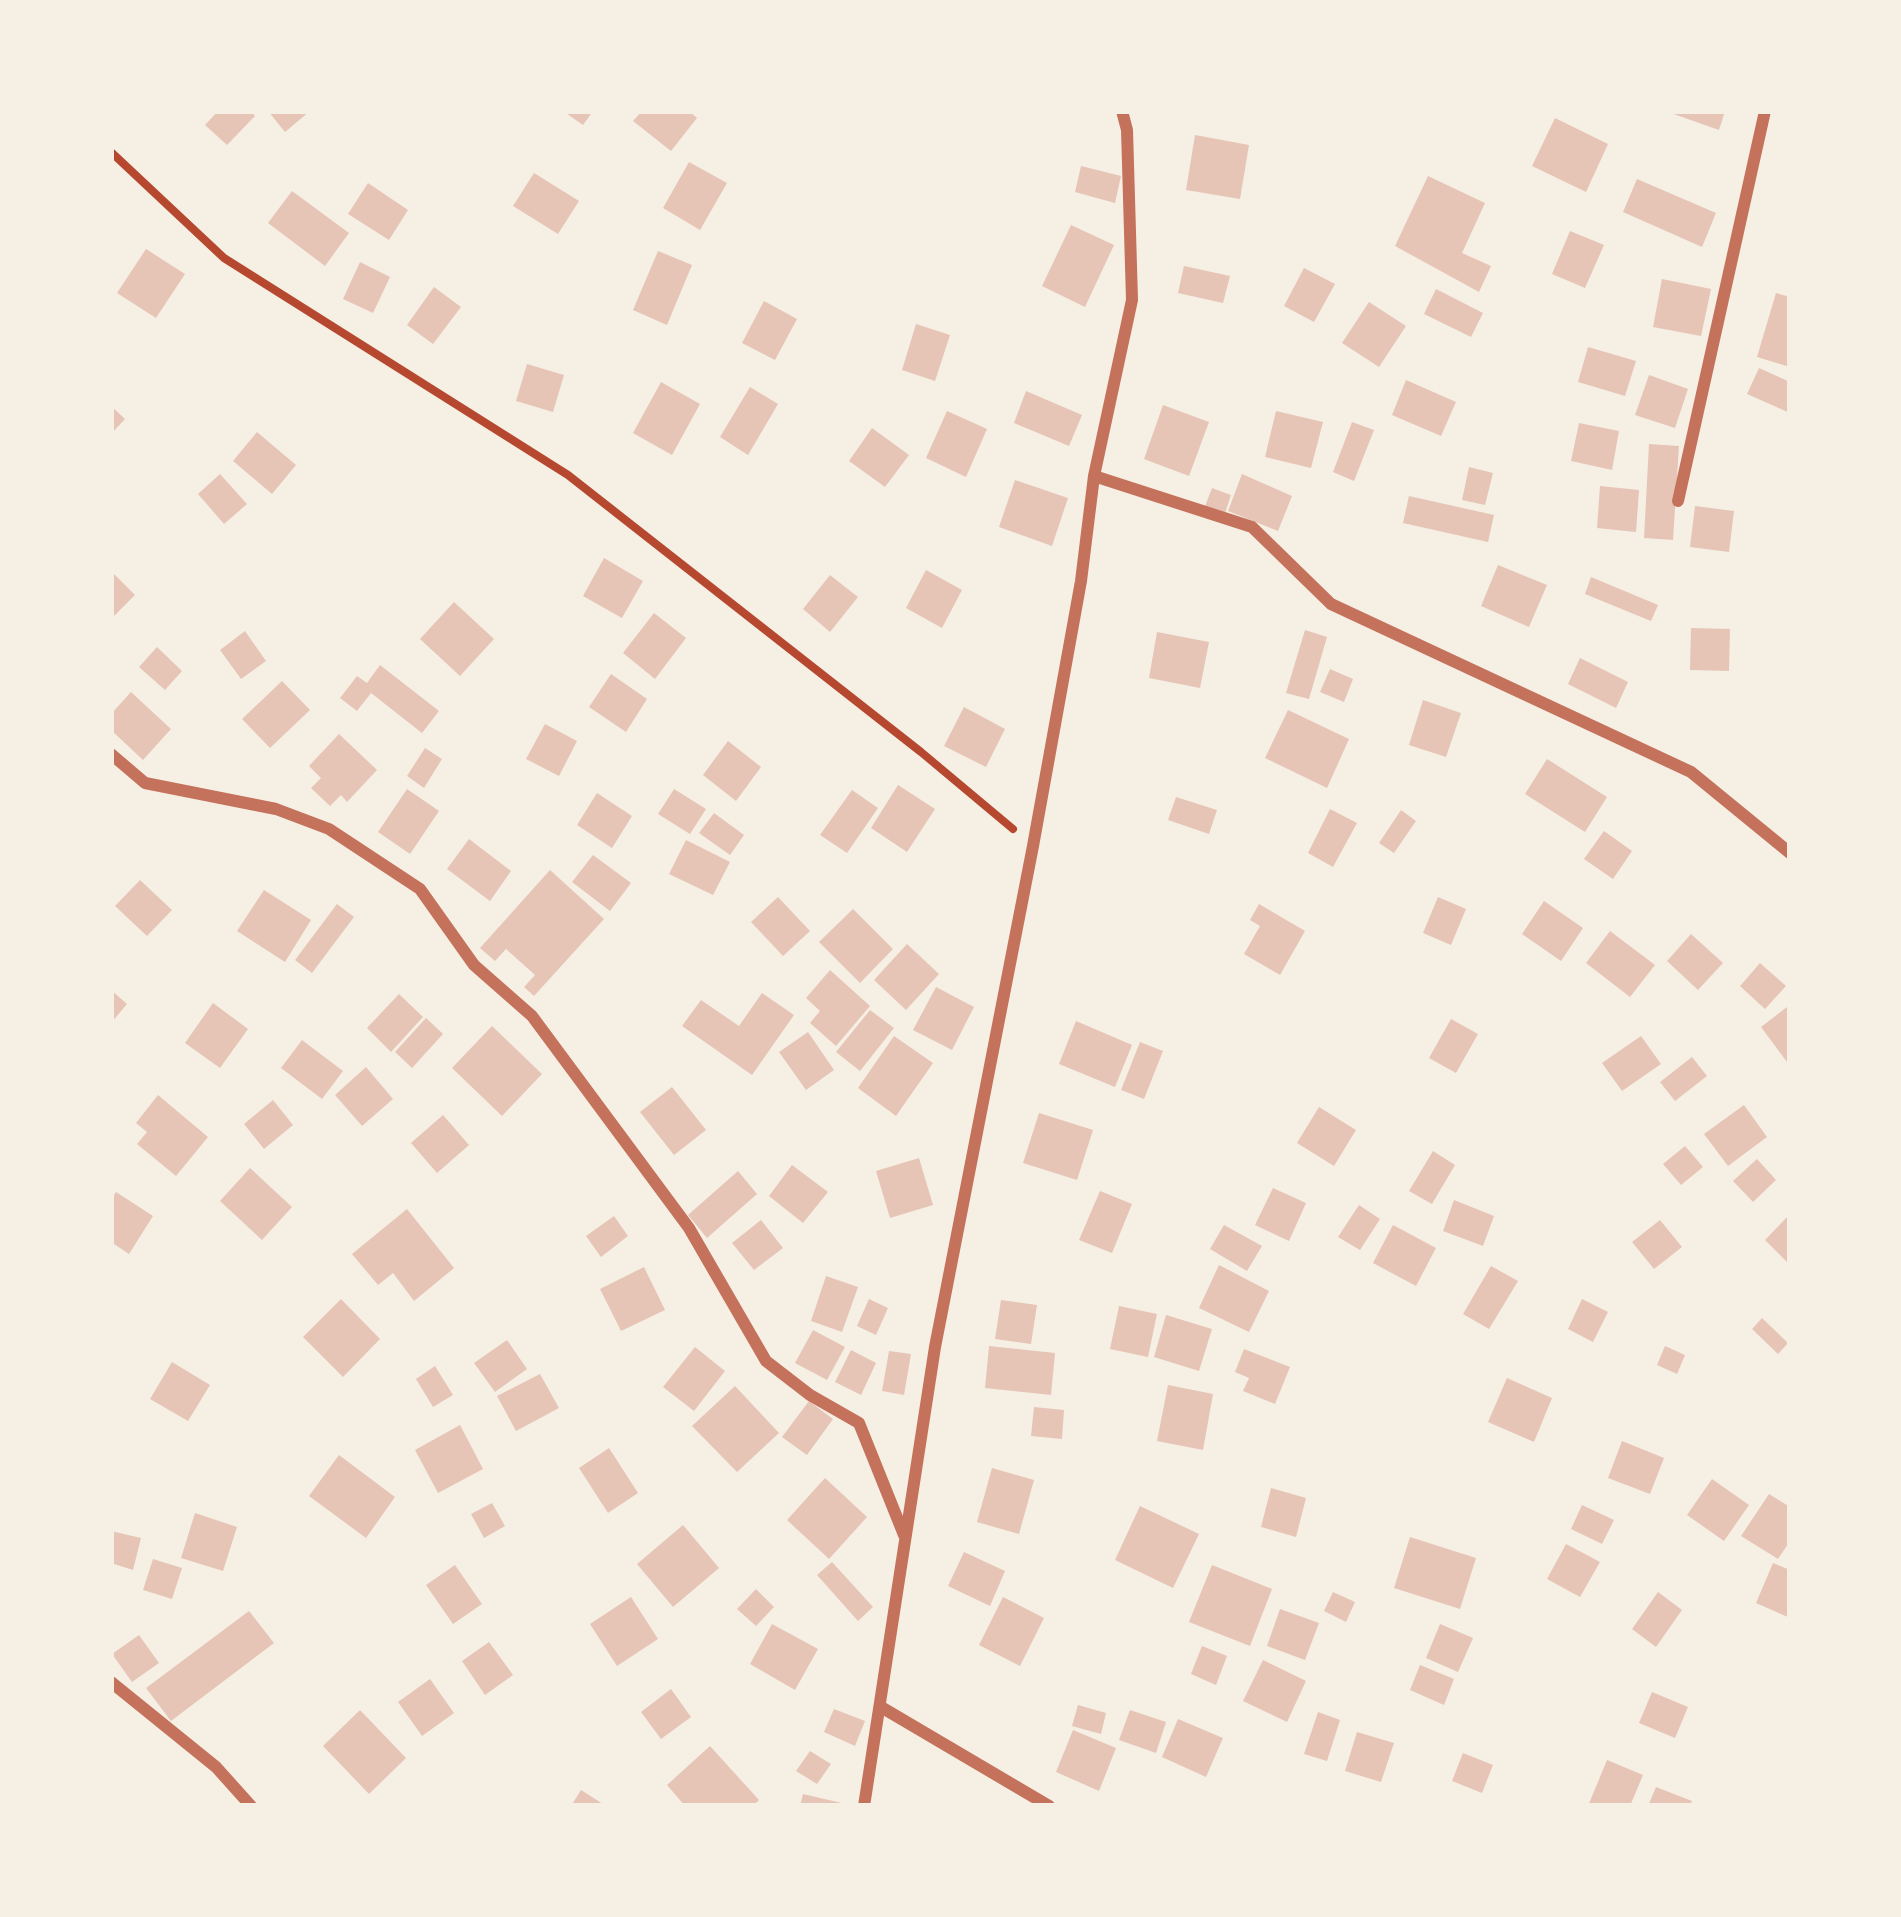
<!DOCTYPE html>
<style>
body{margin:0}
#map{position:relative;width:1901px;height:1917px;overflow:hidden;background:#f6efe4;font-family:"Fira Sans Condensed",sans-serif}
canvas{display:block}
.frame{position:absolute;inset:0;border:114px solid #f6efe4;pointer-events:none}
</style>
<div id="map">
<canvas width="1901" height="1917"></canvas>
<div class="frame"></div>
</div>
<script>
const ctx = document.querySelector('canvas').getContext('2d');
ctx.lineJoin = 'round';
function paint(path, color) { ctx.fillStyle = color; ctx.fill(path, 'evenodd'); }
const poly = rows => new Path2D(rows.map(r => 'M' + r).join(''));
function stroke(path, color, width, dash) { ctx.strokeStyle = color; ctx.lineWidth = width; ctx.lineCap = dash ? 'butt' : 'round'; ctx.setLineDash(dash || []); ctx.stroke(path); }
const building = poly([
 [218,111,251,111,255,116,227,145,205,125],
 [268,111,310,111,285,132],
 [563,111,593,111,583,125],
 [642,111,689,111,697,118,671,151,633,121],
 [1665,111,1725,111,1719,130],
 [1555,118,1608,144,1586,192,1532,166],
 [1195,135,1249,145,1240,199,1186,190],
 [689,162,727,183,700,230,663,208],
 [1081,166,1121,176,1115,203,1075,192],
 [534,173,579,201,558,234,513,206],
 [1428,176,1485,203,1462,253,1491,266,1479,292,1395,246],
 [1637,179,1716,213,1702,247,1623,212],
 [368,183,408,210,389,240,348,214],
 [292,191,349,233,325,266,268,223],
 [1071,225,1114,245,1085,307,1042,286],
 [1570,231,1604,245,1585,288,1552,274],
 [146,249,185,274,156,318,117,293],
 [658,251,692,265,667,325,633,310],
 [360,262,390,277,373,313,343,299],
 [1184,266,1230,276,1223,303,1178,293],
 [1304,268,1335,284,1314,322,1284,306],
 [1662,279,1711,289,1701,336,1653,327],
 [434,287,461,307,433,344,407,325],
 [1436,289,1483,313,1471,337,1424,314],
 [1776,293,1790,297,1790,367,1757,357],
 [764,301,797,319,775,360,742,343],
 [1369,302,1406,326,1379,367,1342,343],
 [916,324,950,335,935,381,902,370],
 [1588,347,1636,361,1625,396,1578,382],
 [527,364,564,375,553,412,516,401],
 [1759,368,1790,382,1790,413,1747,394],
 [1649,375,1688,389,1675,428,1635,415],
 [1406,380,1456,402,1441,436,1392,415],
 [661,382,700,404,672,455,633,433],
 [750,387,778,404,748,455,720,437],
 [1026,391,1082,415,1069,446,1014,423],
 [1163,405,1209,422,1189,476,1144,459],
 [111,406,125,419,111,434],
 [947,411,987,429,966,477,926,458],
 [1276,411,1323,422,1311,468,1265,457],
 [1352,422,1374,430,1354,481,1333,472],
 [1579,423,1619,431,1612,470,1571,461],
 [872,428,909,455,885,487,849,461],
 [257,432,296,465,272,494,233,461],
 [1649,444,1679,446,1673,540,1644,538],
 [1469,467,1493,473,1485,505,1462,500],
 [220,474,247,504,224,524,198,494],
 [1242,474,1292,496,1278,531,1228,511],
 [1015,480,1068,498,1052,546,999,527],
 [1600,486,1639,490,1636,532,1597,528],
 [1212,488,1231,495,1224,516,1204,509],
 [1409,496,1494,515,1488,542,1403,523],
 [1695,506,1734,511,1729,552,1690,547],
 [604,558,643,581,622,618,583,596],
 [1498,565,1547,585,1529,627,1481,606],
 [926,570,962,590,942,628,906,608],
 [111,571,135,595,111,619],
 [830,575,858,597,830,632,803,609],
 [1591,577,1658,605,1651,621,1585,594],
 [454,602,494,639,460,676,420,639],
 [654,613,686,638,655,679,623,653],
 [1691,628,1730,629,1729,671,1690,670],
 [1305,630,1327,637,1309,699,1286,693],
 [245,631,266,661,241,679,220,650],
 [1157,632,1209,642,1200,688,1149,678],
 [157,647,182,671,165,690,139,667],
 [1580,658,1628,682,1616,708,1568,684],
 [380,665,439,711,422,733,371,693,357,711,340,698,357,676,367,683],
 [1330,669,1353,679,1344,702,1320,692],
 [611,674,647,699,626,732,589,707],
 [282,681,310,710,270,748,242,719],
 [131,692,171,729,143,760,111,730,111,714],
 [1423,700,1461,713,1446,757,1409,745],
 [964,707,1005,729,986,767,944,746],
 [1288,710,1349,739,1327,788,1265,758],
 [545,724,577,741,559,776,526,759],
 [339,734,377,770,347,802,341,795,330,806,311,788,321,778,309,766],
 [728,741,761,767,736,801,703,775],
 [425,748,442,759,424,788,407,776],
 [1547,759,1607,797,1585,832,1525,794],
 [898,785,935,809,907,852,871,828],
 [407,789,439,811,410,854,378,832],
 [674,789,706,809,690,834,658,814],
 [852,790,878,808,847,853,820,835],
 [597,793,632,816,612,848,577,825],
 [1176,797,1217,810,1209,834,1168,820],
 [1330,809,1357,823,1333,867,1308,853],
 [1401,810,1416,821,1394,853,1379,843],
 [714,813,744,835,730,855,699,833],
 [1604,831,1632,851,1613,879,1584,859],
 [469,839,511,871,490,901,447,869],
 [686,840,730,862,713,895,669,874],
 [593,855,631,883,610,911,572,882],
 [550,870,604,919,534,996,524,987,535,975,506,949,495,961,480,948],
 [140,880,172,910,147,936,115,906],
 [264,890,311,920,285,962,237,931],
 [778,897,810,931,783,956,751,922],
 [1438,897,1466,909,1451,945,1423,933],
 [1544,901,1583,928,1561,961,1522,934],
 [337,904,354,917,312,973,295,960],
 [1259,904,1305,931,1280,975,1244,954,1260,926,1250,920],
 [853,909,893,949,860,983,819,942],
 [1610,931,1655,965,1630,997,1586,963],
 [1691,934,1723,963,1698,990,1667,961],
 [907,944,939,974,906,1010,874,980],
 [1760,963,1786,986,1765,1009,1740,986],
 [830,970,870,1006,836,1046,810,1023,820,1011,806,998],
 [936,987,974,1007,952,1050,913,1030],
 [111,990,127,1004,111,1023],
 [762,993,794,1015,752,1075,682,1026,701,1000,739,1026],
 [399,994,423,1017,391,1052,367,1028],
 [213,1003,248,1029,220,1068,185,1043],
 [1787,1007,1790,1012,1790,1066,1761,1027],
 [870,1010,894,1028,860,1071,836,1052],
 [426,1018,443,1034,412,1068,395,1052],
 [1451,1019,1478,1034,1456,1073,1429,1058],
 [1076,1021,1132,1045,1115,1087,1059,1064],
 [492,1026,542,1074,502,1116,452,1068],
 [808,1032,834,1070,806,1090,779,1052],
 [894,1036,933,1063,896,1116,858,1088],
 [1641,1036,1661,1064,1622,1091,1602,1063],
 [302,1040,343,1071,322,1099,281,1068],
 [1140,1042,1163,1051,1144,1099,1121,1090],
 [1692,1057,1707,1076,1675,1101,1660,1082],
 [366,1067,393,1099,362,1126,335,1095],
 [672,1087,706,1130,674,1155,640,1112],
 [158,1095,208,1137,176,1176,137,1144,147,1132,136,1123],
 [273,1100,293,1125,264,1149,244,1124],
 [1744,1105,1767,1137,1728,1166,1704,1134],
 [1319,1107,1356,1130,1334,1166,1297,1143],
 [1039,1113,1093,1130,1077,1180,1023,1163],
 [443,1115,469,1145,437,1173,411,1143],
 [1685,1146,1703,1167,1681,1185,1663,1164],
 [1433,1151,1455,1165,1432,1204,1409,1191],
 [919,1158,933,1205,890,1218,876,1171],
 [1757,1159,1776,1180,1753,1202,1733,1181],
 [792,1165,828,1192,803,1223,769,1196],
 [250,1168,292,1207,262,1240,220,1201],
 [738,1171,757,1194,707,1238,688,1215],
 [1273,1188,1306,1203,1289,1241,1255,1225],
 [1100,1191,1132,1204,1112,1253,1079,1240],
 [116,1192,153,1216,129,1254,111,1242,111,1200],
 [1454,1200,1494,1216,1483,1246,1443,1231],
 [1359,1205,1380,1219,1360,1250,1338,1237],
 [407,1209,454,1268,414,1301,393,1273,378,1285,352,1254],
 [1790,1214,1790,1265,1765,1240],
 [614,1216,628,1236,601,1257,586,1236],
 [761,1220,783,1248,754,1270,732,1243],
 [1660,1220,1682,1247,1654,1269,1632,1242],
 [1224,1225,1262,1246,1247,1271,1210,1249],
 [1393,1225,1436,1248,1416,1286,1373,1263],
 [1219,1265,1269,1291,1249,1332,1199,1308],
 [1491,1266,1518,1281,1489,1329,1463,1314],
 [644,1267,665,1310,621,1331,600,1289],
 [826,1276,858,1287,842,1332,811,1321],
 [341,1299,380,1339,343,1377,303,1337],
 [869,1299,888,1308,876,1335,857,1326],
 [1582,1299,1608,1312,1593,1342,1568,1329],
 [1001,1300,1037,1305,1031,1344,995,1339],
 [1119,1306,1157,1314,1148,1357,1110,1349],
 [1166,1315,1212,1329,1199,1371,1154,1357],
 [1762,1318,1788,1343,1778,1354,1752,1329],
 [813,1330,845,1347,827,1380,795,1363],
 [507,1340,527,1369,495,1392,474,1363],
 [989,1346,1055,1353,1051,1395,985,1388],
 [1665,1346,1685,1355,1677,1374,1657,1365],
 [695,1347,725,1371,694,1411,663,1387],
 [1244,1349,1290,1367,1275,1404,1243,1391,1249,1378,1235,1372],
 [851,1350,876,1363,861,1395,835,1382],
 [889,1351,911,1354,904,1395,882,1391],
 [172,1362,210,1385,188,1421,150,1399],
 [435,1366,453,1395,433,1407,416,1379],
 [540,1374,559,1408,516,1431,497,1396],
 [1507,1378,1552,1398,1534,1442,1488,1422],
 [1168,1385,1213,1394,1203,1450,1157,1441],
 [735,1386,779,1433,737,1472,692,1426],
 [809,1401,833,1419,807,1455,782,1437],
 [1034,1407,1064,1410,1062,1439,1031,1436],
 [460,1425,483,1469,438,1493,415,1450],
 [1622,1441,1664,1458,1650,1494,1608,1478],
 [609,1448,638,1493,608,1513,579,1468],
 [339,1455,395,1497,366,1538,309,1496],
 [992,1468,1034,1480,1019,1534,977,1522],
 [825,1478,867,1517,829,1559,787,1520],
 [1712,1479,1749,1505,1724,1541,1687,1515],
 [1271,1488,1306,1498,1296,1537,1261,1527],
 [1769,1494,1790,1507,1790,1541,1778,1559,1741,1536],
 [492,1503,505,1526,484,1538,471,1514],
 [1582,1505,1614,1520,1602,1544,1571,1529],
 [1140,1506,1199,1534,1173,1588,1115,1560],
 [195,1513,237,1527,223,1571,181,1558],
 [683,1525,719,1568,673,1607,637,1564],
 [111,1531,141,1538,133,1570,111,1563],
 [1410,1537,1476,1558,1460,1609,1394,1588],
 [1566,1544,1600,1562,1580,1597,1547,1579],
 [964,1552,1005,1571,990,1606,948,1586],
 [153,1559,182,1568,172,1599,143,1590],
 [832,1562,873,1607,858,1621,817,1575],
 [1773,1563,1790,1570,1790,1618,1756,1603],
 [455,1565,482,1604,453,1624,426,1585],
 [1212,1565,1272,1589,1250,1646,1189,1622],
 [756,1589,774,1607,756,1626,737,1609],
 [1333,1592,1355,1602,1346,1622,1324,1611],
 [1658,1592,1682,1610,1656,1647,1632,1629],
 [631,1597,658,1639,617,1666,590,1624],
 [1003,1597,1044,1618,1020,1666,979,1645],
 [1280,1609,1319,1623,1305,1660,1267,1646],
 [249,1611,274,1643,171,1721,146,1688],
 [772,1624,818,1649,795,1690,750,1664],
 [1440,1624,1473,1638,1458,1672,1426,1658],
 [139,1635,159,1663,132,1682,112,1654],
 [489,1642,513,1675,485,1695,462,1661],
 [1202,1646,1227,1656,1216,1685,1191,1674],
 [1263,1660,1306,1681,1287,1722,1243,1701],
 [1420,1665,1454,1679,1444,1705,1410,1690],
 [430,1679,454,1713,422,1736,398,1702],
 [671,1689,691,1717,661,1739,641,1712],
 [1652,1692,1688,1707,1675,1738,1639,1723],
 [1078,1705,1106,1713,1101,1734,1072,1726],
 [834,1709,865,1721,855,1746,824,1732],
 [360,1710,406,1758,369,1794,323,1746],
 [1130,1710,1166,1722,1156,1753,1119,1740],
 [1318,1712,1340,1720,1327,1761,1304,1754],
 [1178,1719,1223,1738,1206,1777,1162,1757],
 [1073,1730,1116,1748,1099,1791,1056,1772],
 [1357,1732,1394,1743,1381,1782,1345,1771],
 [710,1746,759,1800,753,1806,685,1806,667,1785],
 [810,1751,831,1764,817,1784,796,1771],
 [1463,1753,1493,1765,1482,1793,1452,1781],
 [1607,1760,1643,1775,1630,1806,1588,1806],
 [1656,1787,1692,1801,1690,1806,1648,1806],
 [581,1790,606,1806,571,1806],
 [803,1794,846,1804,845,1806,800,1806]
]);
const path = poly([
 [111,152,224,258,568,475,921,752,1013,829]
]);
const minor = poly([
 [1094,476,1252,527,1331,604,1691,772,1790,853],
 [1678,501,1765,111],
 [111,754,145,783,276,809,329,829,420,889,474,965,532,1016,689,1228,766,1361,810,1395,859,1423,904,1535],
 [111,1682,216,1767,251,1806],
 [881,1707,1049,1806],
 [864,1806,935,1347,1033,846,1081,581,1094,476,1132,300,1127,130,1122,111]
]);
paint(building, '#e6c5b7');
stroke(path, '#b5482f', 8);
stroke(minor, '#c5725c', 12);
</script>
